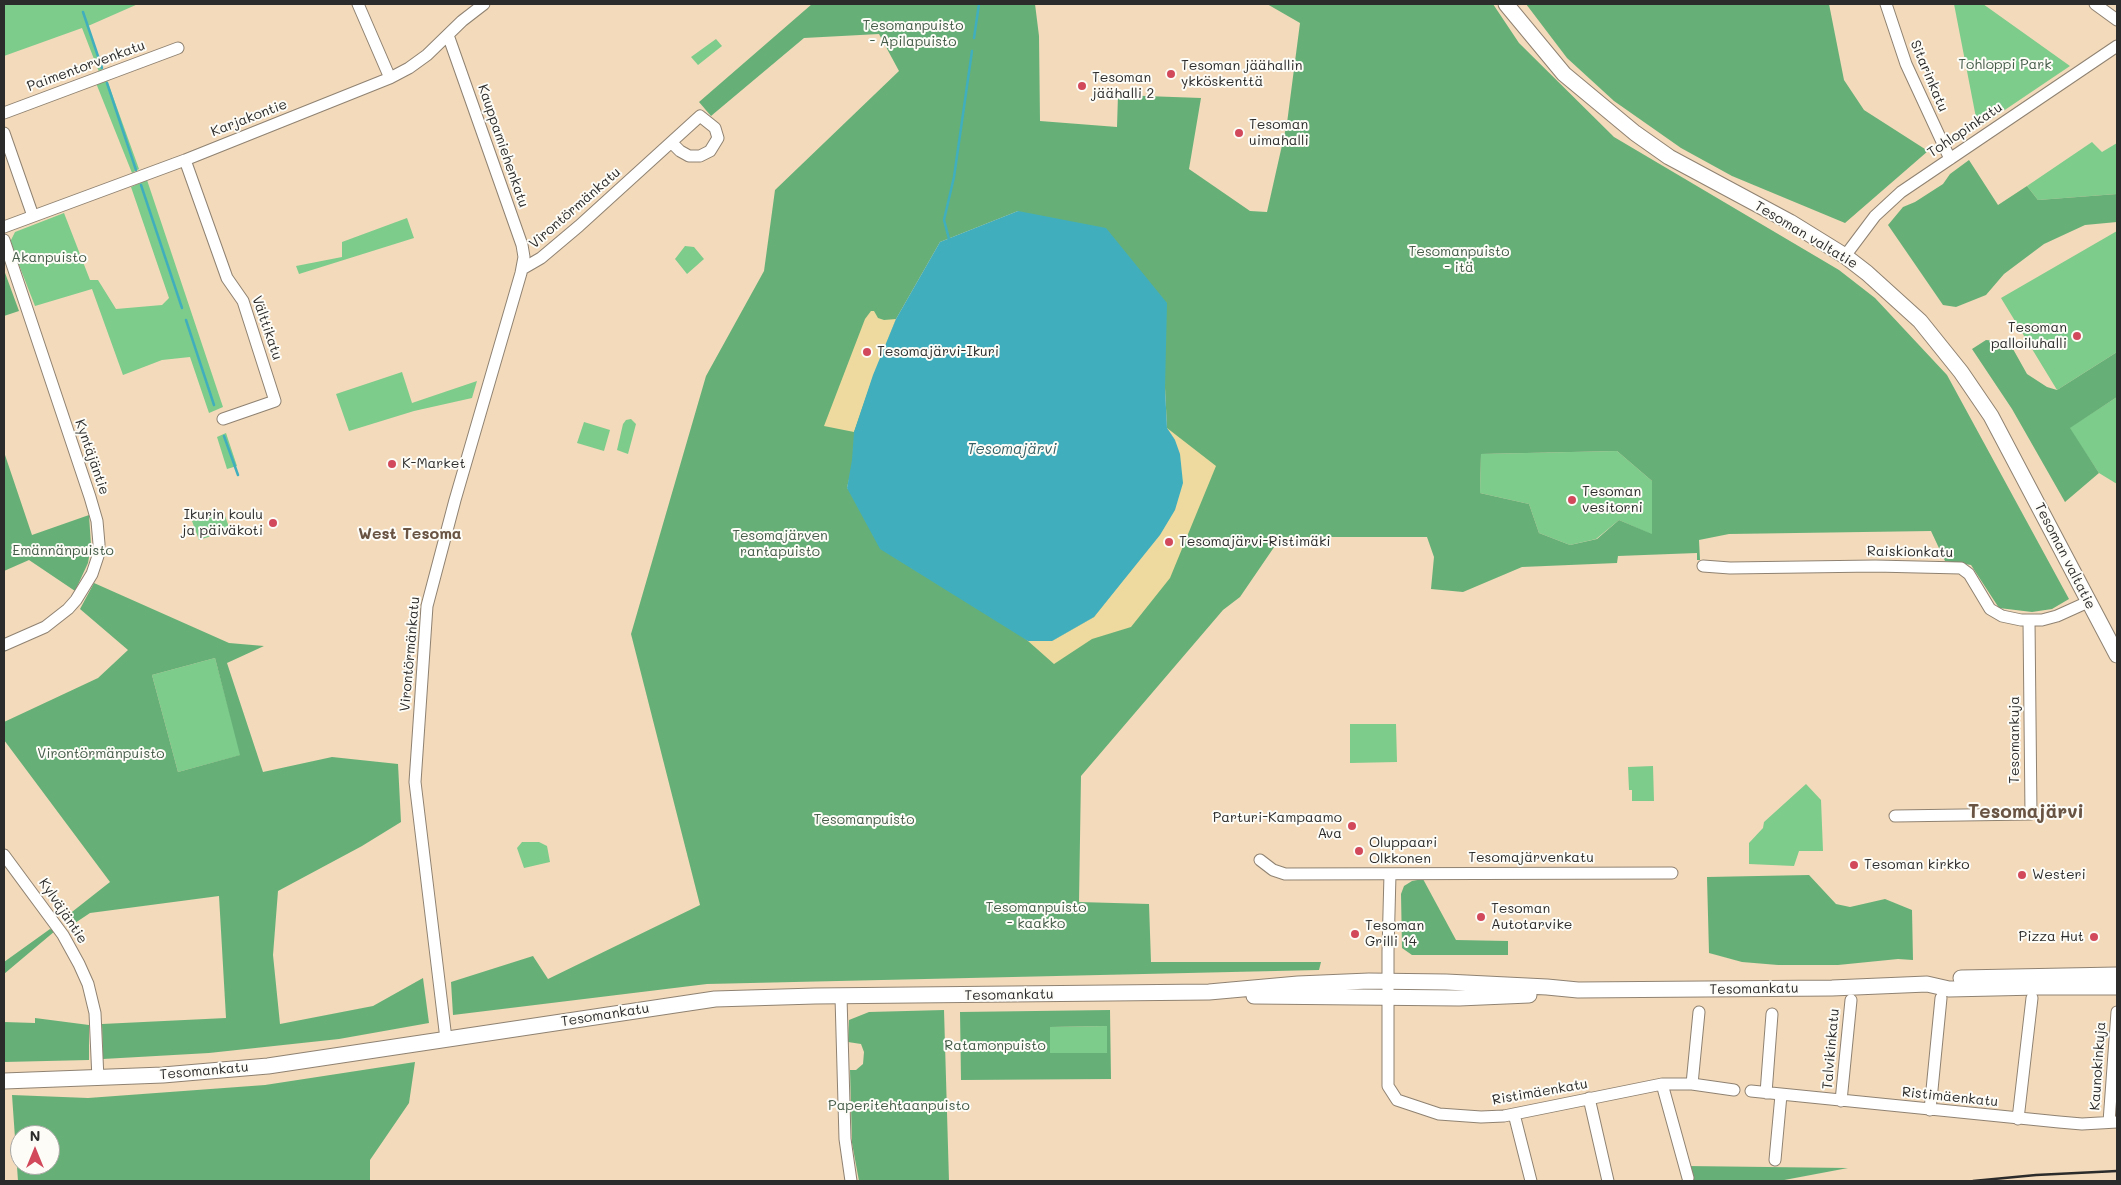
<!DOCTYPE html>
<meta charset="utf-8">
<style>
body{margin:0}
#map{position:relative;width:2121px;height:1185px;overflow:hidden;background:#f3daba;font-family:Mali,sans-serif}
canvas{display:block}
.frame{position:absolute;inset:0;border:5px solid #2b2b2b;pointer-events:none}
.north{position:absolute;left:10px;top:1125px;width:50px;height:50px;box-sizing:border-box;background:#fdfcf7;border:1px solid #a9a8a5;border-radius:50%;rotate:0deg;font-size:14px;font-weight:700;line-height:20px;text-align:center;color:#2b2b2b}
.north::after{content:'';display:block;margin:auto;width:18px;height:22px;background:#d1495b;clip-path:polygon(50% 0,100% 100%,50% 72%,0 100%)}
</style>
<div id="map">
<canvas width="2121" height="1185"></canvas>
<div class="frame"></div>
<div class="north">N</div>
</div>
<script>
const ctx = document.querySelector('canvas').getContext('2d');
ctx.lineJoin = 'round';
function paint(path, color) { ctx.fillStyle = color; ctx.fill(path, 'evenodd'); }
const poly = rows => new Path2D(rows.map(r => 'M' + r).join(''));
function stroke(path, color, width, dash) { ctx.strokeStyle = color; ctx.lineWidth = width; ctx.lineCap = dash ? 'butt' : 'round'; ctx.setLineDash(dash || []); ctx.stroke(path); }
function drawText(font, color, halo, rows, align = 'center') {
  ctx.font = font + ' Mali,sans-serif'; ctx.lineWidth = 4; ctx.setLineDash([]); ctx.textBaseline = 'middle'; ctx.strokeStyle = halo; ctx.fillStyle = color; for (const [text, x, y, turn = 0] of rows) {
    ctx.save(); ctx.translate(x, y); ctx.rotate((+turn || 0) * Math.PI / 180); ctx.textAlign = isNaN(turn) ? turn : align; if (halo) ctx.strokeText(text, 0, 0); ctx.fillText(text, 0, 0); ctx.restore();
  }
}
const green = poly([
 [4,4,138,4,88,26,102,70,99,72,82,28,4,56],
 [1954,4,1983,4,2070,66,1978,128],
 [716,39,722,46,698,65,691,57],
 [107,80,139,169,132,173,96,83],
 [2092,142,2102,152,2117,143,2117,194,2038,200,2027,186],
 [147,180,223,407,209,413,190,357,162,360,123,375,92,289,35,306,10,242,15,232,64,213,90,280,98,280,116,309,162,305,169,298,131,187],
 [407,218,414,238,299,274,296,266,342,257,342,242],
 [2117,231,2117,352,2057,390,2001,298],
 [685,246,694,247,704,259,687,274,675,259],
 [402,372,412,403,477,381,472,398,414,411,349,431,336,394],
 [2117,397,2117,484,2099,473,2069,428],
 [631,419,636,424,628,454,617,450,623,424,626,420],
 [584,422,610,430,604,451,577,443],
 [226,433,237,466,227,469,217,437],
 [1617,451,1652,481,1653,535,1619,520,1596,539,1570,545,1539,533,1529,504,1480,493,1481,454],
 [223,510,230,530,199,540,192,521],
 [215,658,241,755,178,772,152,675],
 [1350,724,1396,724,1397,762,1350,763],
 [1653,766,1654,801,1632,801,1632,790,1629,790,1628,767],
 [1806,784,1821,800,1823,851,1799,851,1794,866,1749,864,1749,843,1763,828,1764,822],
 [522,842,539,842,547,846,550,862,524,868,517,848],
 [1107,1026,1107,1054,1050,1054,1050,1027]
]);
const forest = poly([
 [812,4,1035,4,1039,36,1040,121,1117,127,1118,95,1201,98,1189,169,1250,211,1267,212,1287,123,1300,23,1267,4,1493,4,1519,43,1614,137,1839,270,1875,298,1947,375,2069,599,2052,609,2032,612,1999,608,1971,565,1945,561,1931,531,1729,534,1699,540,1700,560,1697,560,1697,553,1618,556,1617,563,1522,567,1463,592,1431,589,1434,557,1427,537,1281,537,1240,597,1223,610,1081,776,1079,902,1149,904,1151,962,1321,962,1319,970,707,984,453,1015,451,982,533,956,548,979,700,905,631,634,706,376,764,271,775,190,899,71,879,34,804,38,711,116,699,102],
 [1018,211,1165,388,1167,428,1175,440,1120,584,1094,617,1052,641,1028,641,847,488,873,375,896,319,940,242],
 [1617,451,1652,481,1652,534,1619,520,1597,539,1570,545,1539,533,1529,504,1480,493,1481,454],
 [1526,4,1829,4,1844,80,1864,110,1928,151,1845,223,1732,176,1681,148,1614,101,1567,58],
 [1969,160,1998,205,2027,186,2038,200,2117,194,2117,222,2085,225,2044,244,2004,274,1986,295,1956,307,1943,305,1888,225,1903,207,1915,202,1943,184,1950,174],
 [4,270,19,311,4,316],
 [1986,340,1997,341,2013,349,2027,374,2047,387,2057,390,2117,352,2117,397,2070,428,2099,473,2065,502,2012,409,1972,349],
 [4,452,32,535,89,515,91,545,88,563,75,591,29,560,4,571],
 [94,583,229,643,264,646,227,663,263,772,332,757,398,764,401,822,362,846,278,891,273,955,280,1024,373,1006,423,978,429,1023,339,1039,209,1053,103,1059,102,1024,226,1018,219,896,90,913,69,927,63,919,110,882,4,740,4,722,98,678,128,650,80,609],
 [215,658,240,755,178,772,152,675],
 [1809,875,1836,904,1850,907,1885,899,1912,910,1913,960,1898,959,1838,965,1778,965,1742,962,1709,953,1707,877],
 [1423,879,1456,940,1508,941,1508,955,1412,955,1402,948,1401,894,1404,886,1412,881],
 [50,929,55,931,4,974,4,962],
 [944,1010,949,1181,859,1181,852,1143,850,1070,856,1070,863,1064,864,1052,861,1044,848,1042,849,1020,869,1012],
 [1110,1010,1111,1079,961,1080,960,1012],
 [1107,1026,1107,1053,1050,1053,1050,1027],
 [35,1018,89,1025,89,1060,4,1062,4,1022,35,1023],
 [415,1062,409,1103,370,1160,370,1181,18,1181,12,1095,88,1098,265,1085],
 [20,1135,50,1135,50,1165,20,1165],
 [1687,1166,1848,1168,1779,1181,1686,1181]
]);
const sand = poly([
 [871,311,874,311,878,318,884,320,896,319,873,377,854,432,824,426,865,319],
 [1167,428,1216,466,1170,578,1131,627,1092,639,1054,664,1028,641,1052,641,1094,617,1120,584,1175,440]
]);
const water = poly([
 [1018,211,1106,228,1167,303,1165,388,1167,428,1175,440,1180,454,1183,483,1175,510,1160,535,1094,617,1052,641,1028,641,880,549,847,488,852,460,854,432,873,375,896,319,940,242]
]);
const stream = poly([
 [83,12,102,68],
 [974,38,979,4],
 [107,83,136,170],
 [141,185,182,308],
 [949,239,944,220,954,177,972,51],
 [186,320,214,405],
 [224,436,238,475]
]);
const minor = poly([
 [358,4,390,78],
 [1886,4,1906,64,1950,159],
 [2095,4,2117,20],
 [4,113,178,48],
 [4,133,33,216],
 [185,160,227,278,243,301,275,401,223,419],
 [4,227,185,160,390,78,409,68,427,55,462,21,484,4],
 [4,240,90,497,97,521,99,544,98,556,92,574,76,600,68,609,45,627,4,645],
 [1845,256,1875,216,1901,192,2117,46],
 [522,269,541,258,579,226,700,116,715,128,718,138,710,151,700,156,689,156,680,151,672,143],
 [1703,566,1730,568,1875,566,1961,568,1969,574,1990,609,2002,616,2021,620,2042,620,2057,616,2088,602],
 [1895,816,2031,814,2029,621],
 [4,855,63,935,79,964,88,984,95,1013,98,1079],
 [1260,860,1273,870,1285,874,1672,873],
 [1390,874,1388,951,1388,1086,1397,1100,1439,1114,1481,1117,1504,1116,1662,1084,1692,1084,1734,1090],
 [841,997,845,1139,851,1181],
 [446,1039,415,782,427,606,455,500,521,273,524,257,522,245,448,35],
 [1662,1084,1688,1178],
 [1692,1084,1699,1012],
 [1751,1091,2059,1122,2082,1124,2117,1122],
 [1766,1093,1772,1014],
 [1589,1098,1608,1181],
 [1841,1101,1851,1000],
 [1930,1110,1941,998],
 [1514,1114,1531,1181],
 [2018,1119,2032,998],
 [2109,1122,2117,1012],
 [1775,1160,1781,1095]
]);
const major = poly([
 [1506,4,1564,74,1635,133,1669,157,1790,222,1845,256,1867,273,1920,321,1961,372,1991,416,2117,655],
 [1961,978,2117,975],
 [1254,996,1459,998,1529,995],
 [4,1081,163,1075,268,1066,715,999,815,996,1209,992,1298,984,1369,981,1446,982,1547,987,1578,990,1832,988,1927,984,1949,989,2039,987,2117,987]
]);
const rail = poly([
 [1973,1181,2036,1175,2117,1171]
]);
const markers = [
 [1171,74,5,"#d1495b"],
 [1082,86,5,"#d1495b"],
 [1239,133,5,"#d1495b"],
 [2077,336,5,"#d1495b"],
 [867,352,5,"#d1495b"],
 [392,464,5,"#d1495b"],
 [1572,500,5,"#d1495b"],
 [273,523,5,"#d1495b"],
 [1169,542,5,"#d1495b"],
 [1352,826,5,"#d1495b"],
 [1359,851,5,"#d1495b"],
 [1854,865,5,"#d1495b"],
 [2022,875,5,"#d1495b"],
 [1481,917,5,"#d1495b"],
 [1355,934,5,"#d1495b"],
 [2094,937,5,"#d1495b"]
];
const parkNames = [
 ["Tesomanpuisto",913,26],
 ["- Apilapuisto",913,42],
 ["Tohloppi Park",2005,65],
 ["Tesomanpuisto",1459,252],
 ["- itä",1459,268],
 ["Akanpuisto",49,258],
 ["Tesomajärven",780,536],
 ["rantapuisto",780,552],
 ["Emännänpuisto",63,551],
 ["Virontörmänpuisto",101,754],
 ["Tesomanpuisto",864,820],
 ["Tesomanpuisto",1036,908],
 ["- kaakko",1036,924],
 ["Ratamonpuisto",995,1046],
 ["Paperitehtaanpuisto",899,1106]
];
const streetNames = [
 ["Paimentorvenkatu",86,66,-20],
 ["Sitarinkatu",1929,76,67],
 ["Karjakontie",249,118,-21],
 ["Tohlopinkatu",1965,130,-34],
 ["Kauppamiehenkatu",503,146,71],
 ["Virontörmänkatu",575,208,-41],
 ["Tesoman valtatie",1806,235,31],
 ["Välttikatu",267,328,71],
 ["Kyntäjäntie",92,457,71],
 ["Raiskionkatu",1910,552,1],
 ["Tesoman valtatie",2065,556,63],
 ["Virontörmänkatu",410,654,-85],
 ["Tesomankuja",2015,740,-90],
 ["Tesomajärvenkatu",1531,858],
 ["Kylväjäntie",63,911,56],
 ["Tesomankatu",1754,989,-1],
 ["Tesomankatu",1009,995,-1],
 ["Tesomankatu",605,1015,-9],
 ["Talvikinkatu",1831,1049,-85],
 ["Kaunokinkuja",2098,1066,-86],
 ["Tesomankatu",204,1071,-5],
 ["Ristimäenkatu",1540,1092,-10],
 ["Ristimäenkatu",1950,1097,6]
];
const poiNames = [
 ["Tesoman jäähallin",1181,66],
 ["ykköskenttä",1181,82],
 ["Tesoman",1092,78],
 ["jäähalli 2",1092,94],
 ["Tesoman",1249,125],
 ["uimahalli",1249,141],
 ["Tesoman",2067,328,"right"],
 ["palloiluhalli",2067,344,"right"],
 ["Tesomajärvi-Ikuri",877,352],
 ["K-Market",402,464],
 ["Tesoman",1582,492],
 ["vesitorni",1582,508],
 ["Ikurin koulu",263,515,"right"],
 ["ja päiväkoti",263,531,"right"],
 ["Tesomajärvi-Ristimäki",1179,542],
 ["Parturi-Kampaamo",1342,818,"right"],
 ["Ava",1342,834,"right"],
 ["Oluppaari",1369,843],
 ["Olkkonen",1369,859],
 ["Tesoman kirkko",1864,865],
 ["Westeri",2032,875],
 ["Tesoman",1491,909],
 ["Autotarvike",1491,925],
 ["Tesoman",1365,926],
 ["Grilli 14",1365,942],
 ["Pizza Hut",2084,937,"right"]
];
const waterNames = [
 ["Tesomajärvi",1012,449]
];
const quarterNames = [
 ["West Tesoma",410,534]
];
const districtNames = [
 ["Tesomajärvi",2026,812]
];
paint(green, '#7dcc8c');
paint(forest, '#66b078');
paint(sand, '#eeda9e');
paint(water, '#40aebd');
stroke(stream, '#40aebd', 2.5);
stroke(minor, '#8f8272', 13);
stroke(major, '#8f8272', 17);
stroke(minor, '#fff', 11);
stroke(major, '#fff', 15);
stroke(rail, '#2b2b2b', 2.5);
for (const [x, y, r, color] of markers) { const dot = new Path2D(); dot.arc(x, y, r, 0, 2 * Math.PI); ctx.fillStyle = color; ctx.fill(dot); stroke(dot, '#fdfcf7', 2); }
drawText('14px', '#445b48', '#fdfcf7', parkNames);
drawText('14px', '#2b2b2b', '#fdfcf7', streetNames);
drawText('14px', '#2b2b2b', '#fdfcf7', poiNames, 'left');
drawText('italic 15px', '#335f65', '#fdfcf7', waterNames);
drawText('bold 16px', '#695443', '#fdfcf7', quarterNames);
drawText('bold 19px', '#695443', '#fdfcf7', districtNames);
</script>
